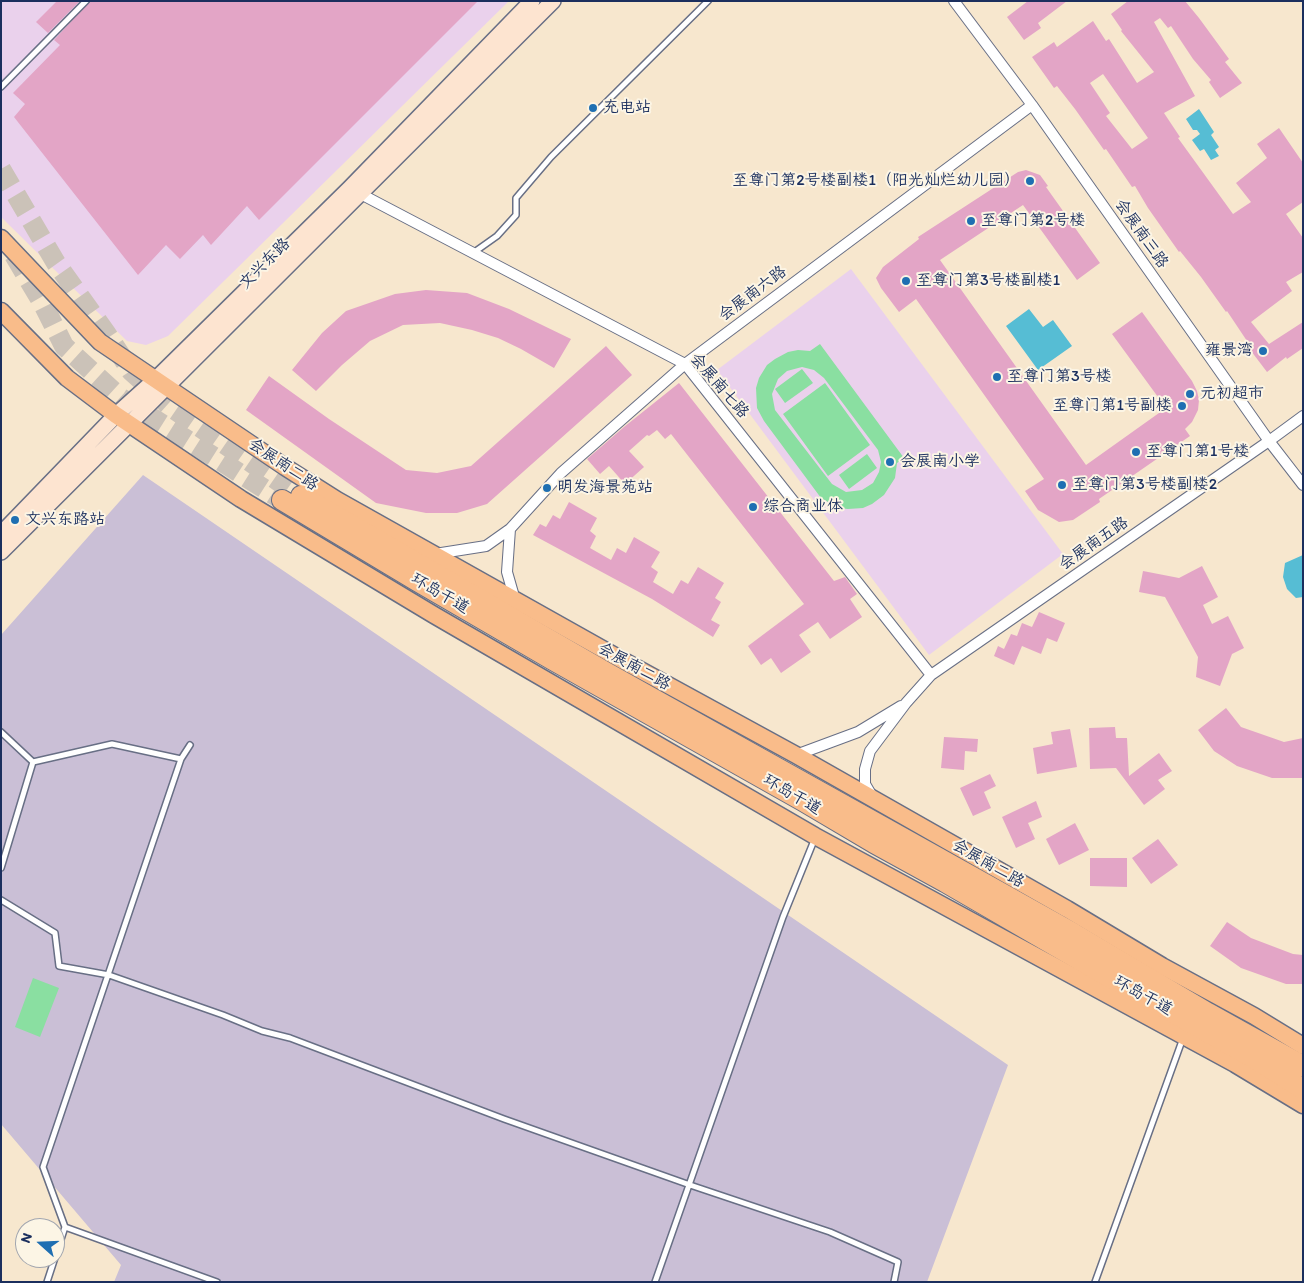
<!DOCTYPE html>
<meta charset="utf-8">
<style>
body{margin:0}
#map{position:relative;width:1304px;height:1283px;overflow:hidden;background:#f7e7ce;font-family:Itim,sans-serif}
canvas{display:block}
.frame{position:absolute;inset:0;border:2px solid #1b2f5e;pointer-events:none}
.north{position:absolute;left:15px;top:1218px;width:50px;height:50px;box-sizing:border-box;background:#fcf5e5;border:1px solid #a2a6af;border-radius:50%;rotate:290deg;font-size:14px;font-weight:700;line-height:20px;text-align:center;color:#1b2f5e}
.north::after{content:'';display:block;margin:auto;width:18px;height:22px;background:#1f6fb2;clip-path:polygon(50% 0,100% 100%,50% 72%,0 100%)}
</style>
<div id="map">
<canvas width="1304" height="1283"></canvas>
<div class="frame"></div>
<div class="north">N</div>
</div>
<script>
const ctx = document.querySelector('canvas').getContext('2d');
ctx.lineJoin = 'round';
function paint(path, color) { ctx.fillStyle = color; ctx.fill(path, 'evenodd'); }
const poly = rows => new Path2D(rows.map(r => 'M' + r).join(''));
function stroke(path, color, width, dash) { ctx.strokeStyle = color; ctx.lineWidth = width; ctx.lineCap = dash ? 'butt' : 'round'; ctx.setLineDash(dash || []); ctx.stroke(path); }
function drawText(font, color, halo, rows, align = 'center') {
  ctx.font = font + ' Itim,"LXGW WenKai TC",sans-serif'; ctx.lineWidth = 4; ctx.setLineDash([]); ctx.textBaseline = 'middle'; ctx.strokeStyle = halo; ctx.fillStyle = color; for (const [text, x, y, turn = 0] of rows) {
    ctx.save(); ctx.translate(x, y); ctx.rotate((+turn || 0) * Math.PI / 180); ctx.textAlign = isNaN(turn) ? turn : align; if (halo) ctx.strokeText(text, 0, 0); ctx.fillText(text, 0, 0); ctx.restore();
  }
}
const built = poly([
 [1,1,509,1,168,336,146,345,127,341,1,217],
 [851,269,1063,554,929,655,717,370]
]);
const industrial = poly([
 [143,475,1008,1065,927,1282,114,1282,121,1265,1,1124,1,635]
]);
const green = poly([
 [820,344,904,458,897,463,895,478,884,495,872,504,863,508,848,509,838,508,821,498,764,421,757,408,756,388,759,378,767,365,775,359,788,352,798,350,810,351],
 [802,367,814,370,824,378,878,450,881,462,879,472,873,483,862,490,846,492,832,484,775,410,772,394,778,379,787,371],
 [802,369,813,383,785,403,775,389],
 [825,383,870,445,828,476,783,414],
 [867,454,877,468,849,489,839,475],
 [33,978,59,988,40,1037,15,1027]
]);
const water = poly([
 [1199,109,1214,132,1211,135,1219,147,1215,150,1219,156,1211,160,1204,149,1200,151,1192,140,1200,134,1197,130,1193,130,1186,119],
 [1029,309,1043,327,1053,320,1072,346,1038,370,1006,326],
 [1303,555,1303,597,1296,598,1287,589,1283,577,1285,563]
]);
const building = poly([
 [57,1,80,1,48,33,36,22],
 [90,1,478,1,259,220,247,206,211,245,203,235,180,259,166,245,138,275,14,117,25,104,13,93,60,45,54,40],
 [1028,1,1067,1,1038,23,1041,28,1024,40,1007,17],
 [1128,1,1185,1,1199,18,1229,59,1225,62,1242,83,1220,98,1209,82,1211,80,1193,59,1171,26,1168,28,1160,18,1154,22,1195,96,1164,113,1180,137,1178,138,1233,214,1251,202,1236,183,1267,158,1257,144,1279,128,1303,163,1303,202,1286,214,1303,238,1303,272,1286,282,1292,291,1251,322,1269,344,1303,322,1303,348,1287,359,1286,357,1267,372,1245,343,1247,341,1227,311,1226,312,1201,277,1180,251,1179,252,1148,208,1135,186,1132,187,1106,149,1104,150,1075,109,1057,86,1054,88,1032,57,1054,42,1057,47,1093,21,1106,41,1109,39,1137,83,1154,72,1121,31,1122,30,1111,14],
 [1103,74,1148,138,1132,149,1106,116,1110,113,1090,83],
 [1026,170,1040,175,1048,186,1046,187,1100,263,1077,280,1023,205,940,260,1086,465,1166,408,1112,334,1142,312,1192,381,1197,391,1199,400,1198,410,1192,422,1185,429,1190,436,1099,499,1100,502,1073,520,1059,522,1038,510,1025,491,1044,479,916,299,899,312,881,288,876,278,883,267,919,239,918,237,1018,172],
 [426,290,467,293,509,309,571,339,554,368,521,349,498,338,472,330,440,323,403,325,370,341,342,365,316,391,292,370,322,333,346,311,395,294],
 [606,346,632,375,487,504,457,513,426,513,376,503,246,410,269,376,329,419,406,470,437,473,471,466],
 [679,383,834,581,845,577,857,594,850,599,862,617,830,639,818,622,799,635,811,652,781,673,771,658,761,665,748,646,804,604,671,434,665,439,657,430,649,436,647,435,629,451,644,467,625,484,609,466,600,474,587,459,624,427],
 [569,502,597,518,590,531,596,536,590,548,611,560,617,548,626,553,634,537,660,552,651,567,658,572,653,582,673,594,681,580,688,584,698,567,724,583,715,598,721,602,711,620,720,625,713,637,652,599,533,535,540,524,546,527,553,515,560,519],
 [1202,566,1218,597,1203,605,1212,624,1228,616,1244,648,1232,654,1220,686,1196,677,1198,657,1165,597,1139,592,1143,571,1179,578],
 [1039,612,1065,623,1057,642,1047,638,1041,654,1022,646,1014,665,994,656,998,646,1004,649,1011,634,1017,636,1022,623,1032,627],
 [1226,708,1241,727,1284,742,1303,738,1303,778,1272,778,1237,766,1214,751,1198,730],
 [1115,727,1116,738,1127,738,1129,776,1159,753,1172,771,1158,780,1165,789,1144,805,1116,768,1090,769,1089,728],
 [1070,729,1077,767,1037,774,1033,748,1053,744,1051,732],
 [944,737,978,739,977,752,965,751,964,770,941,768],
 [990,774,996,786,984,792,991,808,973,816,960,788],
 [1036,801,1042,817,1028,823,1035,839,1016,848,1002,817],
 [1075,823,1089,850,1059,865,1046,839],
 [1158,839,1178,865,1151,884,1132,858],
 [1090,858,1127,858,1127,887,1090,886],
 [1227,922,1251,938,1293,954,1303,955,1303,984,1286,984,1241,968,1210,946]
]);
const highwayTunnel = poly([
 [1,169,56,263,106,333,131,371,172,408,288,488],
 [14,255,43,304,64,346,121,398,282,500]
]);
const lane = poly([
 [1,87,86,1],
 [473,253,497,236,516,215,516,198,551,157,708,1],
 [1,732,33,762,1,868],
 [33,762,112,744,181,759],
 [1,900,55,933,59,966,109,975,223,1015,262,1031,290,1038,504,1119,690,1185,830,1232,898,1262,894,1282],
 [65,1227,217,1282],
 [47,1282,65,1227,43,1167,181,759,190,745],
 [655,1282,783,917,815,838],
 [1095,1282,1183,1038]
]);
const street = poly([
 [954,1,1032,105,1269,441,1303,485],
 [355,191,685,364,931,675],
 [510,529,507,572,515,600],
 [435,554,486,546,510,529,561,473,685,364,1032,105],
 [796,755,858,732,901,706],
 [872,796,865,784,865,769,870,751,906,703,931,675,1269,441,1303,416]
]);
const secondary = poly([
 [1,534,116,415,156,379,350,188,532,1],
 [1,552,553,1]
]);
const primary = poly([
 [1,238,100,342,285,467,337,500,622,660,796,755,1067,909,1162,966,1254,1016,1303,1046],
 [1,311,67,378,116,415,241,499,434,615,815,836,1235,1064,1303,1105]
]);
const highway = poly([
 [301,496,607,673,1073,933,1208,1013,1303,1066],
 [282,500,417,581,553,660,803,801,874,843,945,882,1097,970,1252,1057,1303,1089]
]);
const markers = [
 [593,108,5,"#1f6fb2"],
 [1030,181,5,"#1f6fb2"],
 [971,221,5,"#1f6fb2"],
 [906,281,5,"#1f6fb2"],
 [1263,351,5,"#1f6fb2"],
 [997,377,5,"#1f6fb2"],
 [1190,394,5,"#1f6fb2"],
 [1182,406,5,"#1f6fb2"],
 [1136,452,5,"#1f6fb2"],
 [890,462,5,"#1f6fb2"],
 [1062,485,5,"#1f6fb2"],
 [547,488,5,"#1f6fb2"],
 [753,507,5,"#1f6fb2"],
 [15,520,5,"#1f6fb2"]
];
const poiNames = [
 ["充电站",603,108],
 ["至尊门第2号楼副楼1（阳光灿烂幼儿园）",1020,181,"right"],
 ["至尊门第2号楼",981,221],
 ["至尊门第3号楼副楼1",916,281],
 ["雍景湾",1253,351,"right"],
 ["至尊门第3号楼",1007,377],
 ["元初超市",1200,394],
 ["至尊门第1号副楼",1172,406,"right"],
 ["至尊门第1号楼",1146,452],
 ["会展南小学",900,462],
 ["至尊门第3号楼副楼2",1072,485],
 ["明发海景苑站",557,488],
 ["综合商业体",763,507],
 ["文兴东路站",25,520]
];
const streetNames = [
 ["会展南三路",1141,234,55],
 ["文兴东路",265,264,-45],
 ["会展南六路",753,294,-37],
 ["会展南七路",719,386,49],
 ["会展南二路",283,465,34],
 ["会展南五路",1094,544,-35],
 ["环岛干道",440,594,30],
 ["会展南二路",634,667,29],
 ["环岛干道",792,795,30],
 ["会展南二路",988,864,30],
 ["环岛干道",1143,996,29]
];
paint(built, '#ead1ec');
paint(industrial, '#cabfd6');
paint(green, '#8adfa1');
paint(water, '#56bdd4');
paint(building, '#e3a5c6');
stroke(highwayTunnel, '#cbc2b8', 20, [20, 10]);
stroke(lane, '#686f85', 8);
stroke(street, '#686f85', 12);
stroke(secondary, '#686f85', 18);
stroke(primary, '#686f85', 19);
stroke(highway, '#686f85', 22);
stroke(lane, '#fff', 5);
stroke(street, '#fff', 10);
stroke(secondary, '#fde4d0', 15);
stroke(primary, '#f9bc8a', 16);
stroke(highway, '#f9bc8a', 20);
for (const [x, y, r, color] of markers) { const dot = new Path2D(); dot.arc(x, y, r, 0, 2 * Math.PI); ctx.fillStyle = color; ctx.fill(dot); stroke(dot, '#fcf5e5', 2); }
drawText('16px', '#1b2f5e', '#fcf5e5', poiNames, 'left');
drawText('16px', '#1b2f5e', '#fcf5e5', streetNames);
</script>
